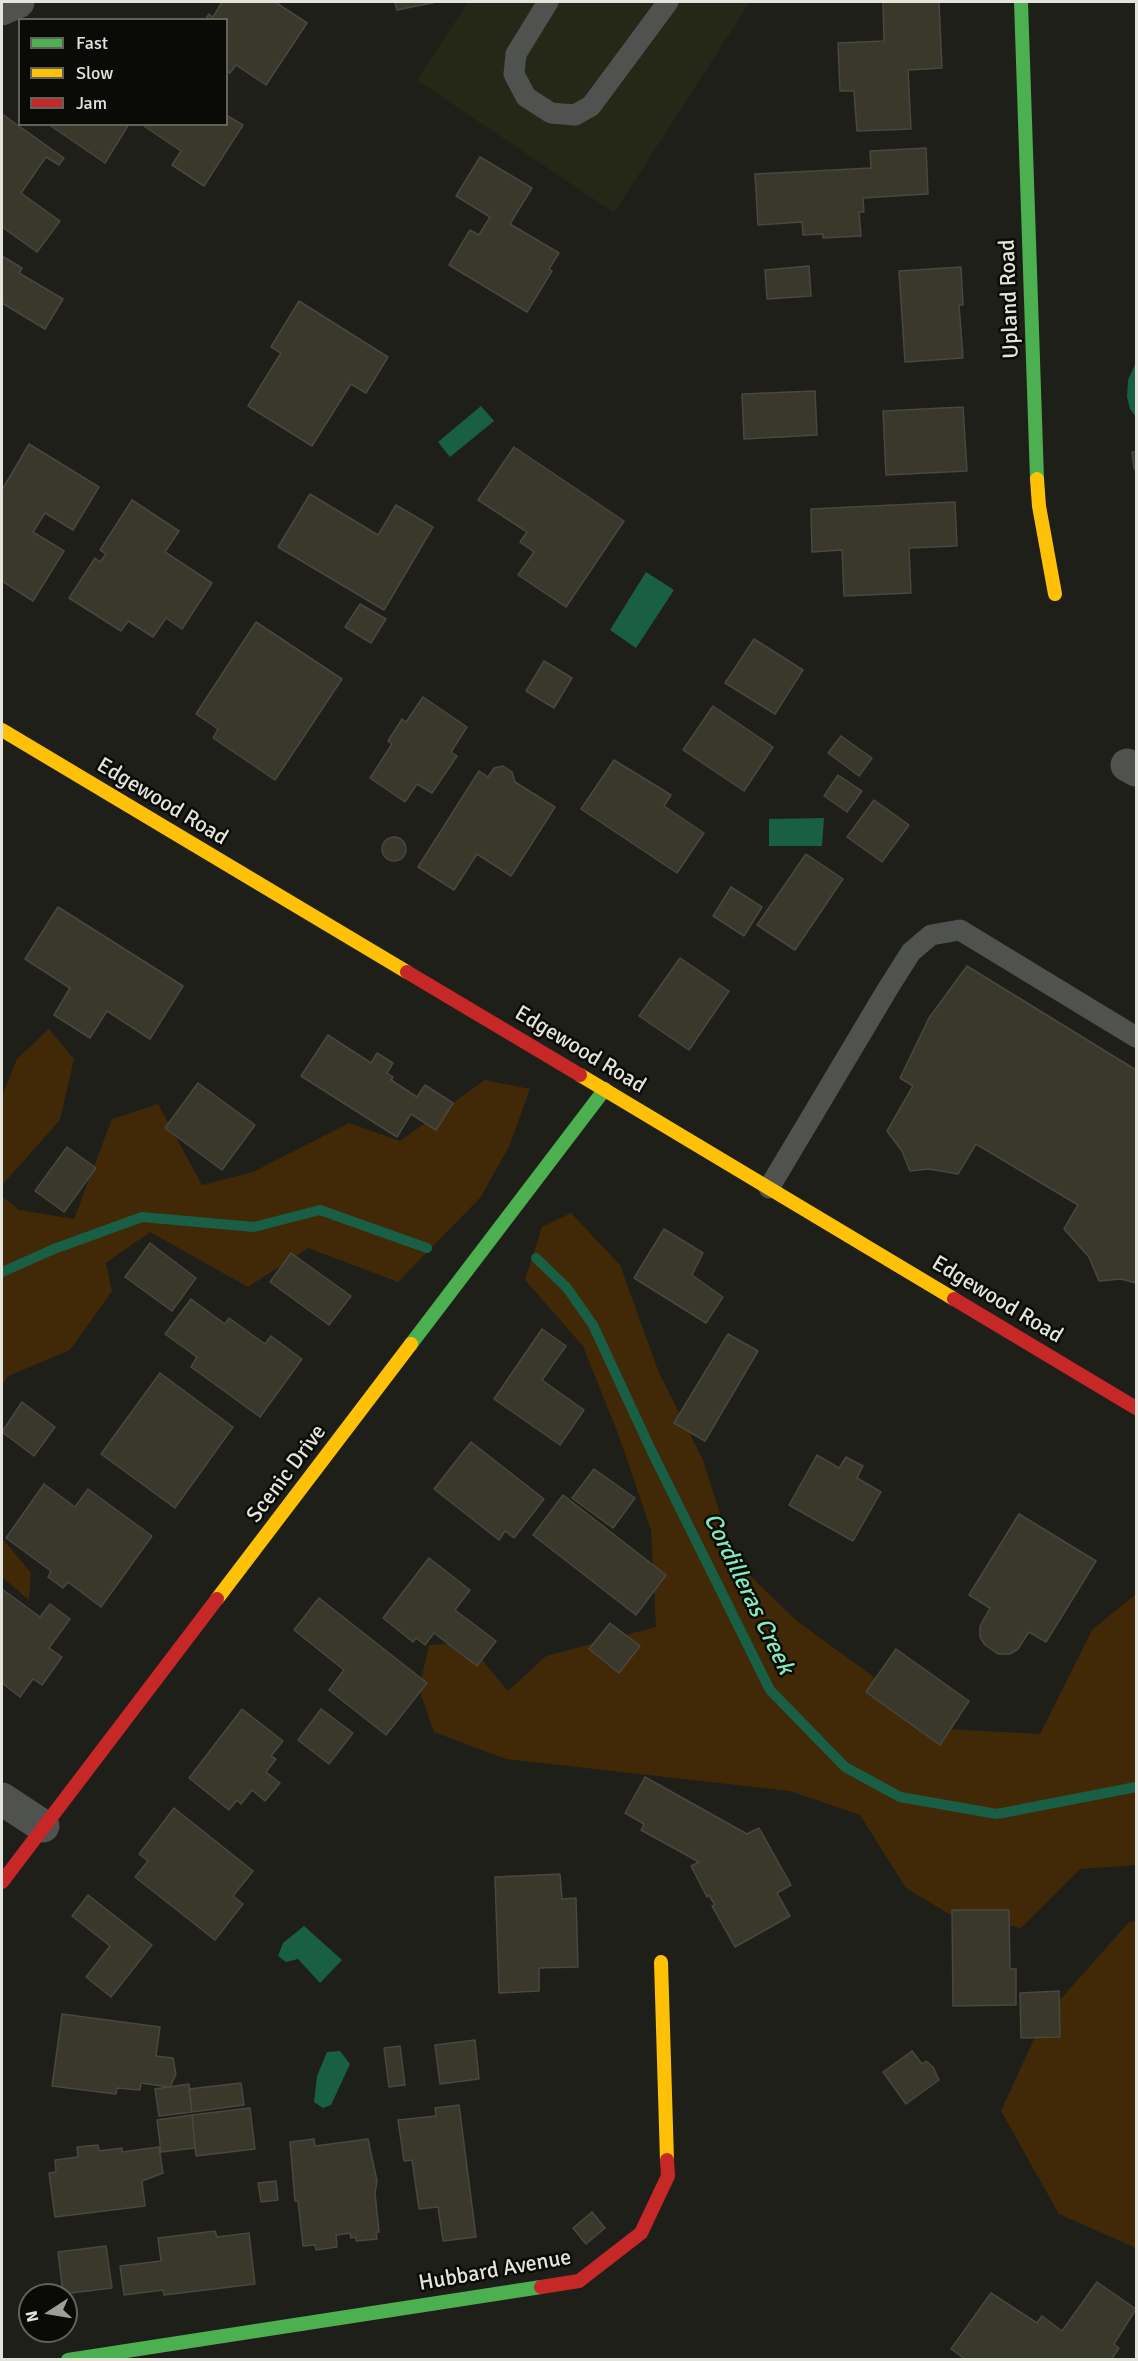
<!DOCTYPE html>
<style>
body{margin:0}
#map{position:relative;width:1138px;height:2361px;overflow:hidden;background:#1e1f18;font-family:Signika,sans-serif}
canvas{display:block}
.frame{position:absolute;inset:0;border:3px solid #e3e5dc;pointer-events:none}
.legend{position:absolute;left:18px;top:18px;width:210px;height:108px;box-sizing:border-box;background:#0a0b06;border:2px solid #61625c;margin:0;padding:8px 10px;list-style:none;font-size:18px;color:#e3e5dc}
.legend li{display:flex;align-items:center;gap:12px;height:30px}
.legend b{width:30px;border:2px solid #61625c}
.north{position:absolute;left:18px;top:2283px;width:60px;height:60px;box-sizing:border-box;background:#0a0b06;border:2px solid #61625c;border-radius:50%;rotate:258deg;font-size:16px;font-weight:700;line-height:24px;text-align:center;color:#e3e5dc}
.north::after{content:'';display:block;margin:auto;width:21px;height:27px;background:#9ea097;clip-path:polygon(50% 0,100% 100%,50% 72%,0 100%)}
</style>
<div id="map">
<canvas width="1138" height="2361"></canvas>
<div class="frame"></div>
<ul class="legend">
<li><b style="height:8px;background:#4caf50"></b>Fast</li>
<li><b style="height:8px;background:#ffc107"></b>Slow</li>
<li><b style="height:8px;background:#c62828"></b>Jam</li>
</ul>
<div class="north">N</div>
</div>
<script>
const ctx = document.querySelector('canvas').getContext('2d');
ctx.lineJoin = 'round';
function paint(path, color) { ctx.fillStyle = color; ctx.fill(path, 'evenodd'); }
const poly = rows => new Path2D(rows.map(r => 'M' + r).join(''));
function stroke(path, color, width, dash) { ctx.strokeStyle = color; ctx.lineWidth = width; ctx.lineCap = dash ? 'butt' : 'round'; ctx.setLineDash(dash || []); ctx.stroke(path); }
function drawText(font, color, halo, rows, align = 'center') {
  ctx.font = font + ' Signika,sans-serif'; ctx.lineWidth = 5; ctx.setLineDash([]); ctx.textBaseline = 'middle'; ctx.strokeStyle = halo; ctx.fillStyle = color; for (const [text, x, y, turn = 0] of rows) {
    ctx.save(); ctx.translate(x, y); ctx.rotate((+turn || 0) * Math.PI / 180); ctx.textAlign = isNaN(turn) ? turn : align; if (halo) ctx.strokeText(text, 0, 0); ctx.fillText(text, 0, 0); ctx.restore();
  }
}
const built = poly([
 [468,2,750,2,614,213,417,80]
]);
const green = poly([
 [49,1029,74,1059,60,1120,2,1185,2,1096,17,1059],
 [485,1080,530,1089,509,1147,480,1198,398,1282,308,1248,248,1287,150,1232,106,1263,112,1291,70,1350,8,1376,2,1385,2,1196,19,1210,74,1219,112,1119,158,1104,202,1185,253,1172,349,1123,400,1141],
 [571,1213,620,1265,659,1373,703,1460,735,1561,797,1621,945,1729,1040,1734,1092,1630,1136,1594,1136,1865,1080,1869,1021,1928,949,1914,906,1888,860,1815,790,1791,506,1759,434,1732,419,1689,429,1645,468,1643,508,1691,546,1656,656,1627,651,1530,619,1436,583,1346,525,1280,542,1227],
 [2,1538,31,1573,29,1600,2,1577],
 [1136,1921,1136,2248,1059,2214,1001,2111,1043,2019,1129,1922]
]);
const water = poly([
 [1136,363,1136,417,1130,409,1127,397,1128,380],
 [481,406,494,421,450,457,438,442],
 [646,572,674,590,636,648,610,630],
 [824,818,822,846,769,846,769,819],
 [304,1926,342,1960,320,1983,298,1959,286,1962,278,1956,283,1943],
 [340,2051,350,2064,331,2105,323,2108,314,2102,317,2076,327,2052]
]);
const stream = poly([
 [536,1258,567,1288,593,1325,651,1450,770,1690,845,1767,900,1797,997,1814,1136,1787],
 [2,1272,54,1249,142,1217,254,1227,320,1210,427,1248]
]);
const building = poly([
 [222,2,275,2,307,23,266,85,236,65,230,73,226,71,226,20,205,20,209,14,213,17,222,2],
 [395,2,437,2,397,10,395,2],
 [883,2,939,2,942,68,908,70,911,129,857,131,854,91,840,91,838,43,884,41,883,2],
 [2,114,64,158,59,165,46,157,21,193,60,221,37,252,2,227,2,114],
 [226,115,243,125,204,186,172,165,181,151,141,124,226,124,226,115],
 [48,124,129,124,105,163,48,124],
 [926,148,928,194,863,198,864,212,859,212,861,236,823,238,823,234,803,235,802,222,758,225,755,174,871,168,870,151,926,148],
 [480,157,532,188,510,224,559,253,549,269,552,271,527,312,449,265,470,230,479,235,490,217,456,196,480,157],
 [2,256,22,268,19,273,63,299,45,329,2,303,2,256],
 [809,266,811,296,767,299,765,270,809,266],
 [961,267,963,305,959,305,963,358,905,362,899,271,961,267],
 [299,301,388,357,366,393,351,384,312,446,248,406,281,353,271,347,299,301],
 [815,391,817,435,744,439,742,394,815,391],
 [963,407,967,471,886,475,883,411,963,407],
 [29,444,99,487,73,530,45,513,33,532,64,551,33,601,2,581,2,490,29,444],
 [514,447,624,521,566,607,518,575,534,552,520,542,527,532,478,500,514,447],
 [1132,452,1136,452,1136,469,1134,469,1132,452],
 [310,494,378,535,396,505,433,527,384,610,278,547,310,494],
 [132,500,179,531,165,552,212,583,182,629,166,618,153,637,128,621,121,631,69,598,95,558,100,562,106,554,100,550,132,500],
 [955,502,957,546,909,548,911,593,844,596,842,550,812,552,811,509,955,502],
 [360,604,386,619,371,643,345,627,360,604],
 [256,622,342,679,275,780,213,738,218,729,196,714,256,622],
 [754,639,803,670,775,714,725,683,754,639],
 [544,661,572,678,554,708,526,691,544,661],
 [423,697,467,727,451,752,457,756,432,793,417,784,405,802,370,778,392,744,388,741,402,719,406,722,423,697],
 [713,706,773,747,744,791,683,750,713,706],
 [841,736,872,758,859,776,828,753,841,736],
 [614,760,671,795,664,806,704,833,677,873,581,809,614,760],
 [503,766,512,772,515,782,555,807,511,876,477,854,454,890,418,867,479,771,488,777,494,768,503,766],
 [838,775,862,791,847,812,824,796,838,775],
 [874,800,909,825,882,862,847,837,874,800],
 '382 849a12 12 0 1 1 24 0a12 12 0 1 1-24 0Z',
 [806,854,843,879,795,950,757,925,806,854],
 [731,887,762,907,744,936,713,916,731,887],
 [58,907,183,986,150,1039,107,1011,90,1038,54,1015,70,988,25,959,58,907],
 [680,958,729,991,689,1050,639,1016,680,958],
 [967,966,1136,1070,1136,1283,1121,1279,1099,1281,1089,1257,1064,1229,1078,1205,976,1144,958,1174,929,1169,910,1171,902,1151,887,1131,913,1086,900,1078,929,1018,967,966],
 [328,1035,371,1063,377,1053,393,1063,387,1073,393,1077,391,1080,417,1097,425,1085,453,1103,436,1130,411,1114,397,1137,301,1076,328,1035],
 [198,1083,255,1125,222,1170,165,1128,198,1083],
 [67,1147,96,1168,64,1212,35,1191,67,1147],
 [664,1229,703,1253,692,1275,723,1297,706,1323,634,1278,664,1229],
 [150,1243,196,1278,172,1311,125,1277,150,1243],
 [291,1253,351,1296,329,1325,270,1282,291,1253],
 [191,1299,225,1324,229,1318,265,1344,271,1336,302,1359,260,1417,191,1367,197,1357,165,1334,191,1299],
 [542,1329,566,1346,542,1380,584,1410,560,1445,494,1399,542,1329],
 [728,1334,758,1351,705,1441,674,1423,728,1334],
 [160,1373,233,1427,175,1508,101,1454,160,1373],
 [22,1402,55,1427,34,1456,2,1432,22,1402],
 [471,1442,544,1499,514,1538,505,1531,499,1540,434,1489,471,1442],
 [817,1455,839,1468,846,1457,863,1466,857,1478,881,1492,853,1541,789,1505,817,1455],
 [594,1469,635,1498,613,1528,572,1498,594,1469],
 [44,1484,75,1507,88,1489,152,1536,101,1607,68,1582,63,1588,48,1577,51,1571,6,1538,44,1484],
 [563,1495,666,1575,636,1615,533,1535,563,1495],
 [1019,1514,1096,1561,1046,1642,1029,1632,1018,1649,1010,1654,998,1654,985,1645,980,1637,980,1626,990,1608,969,1595,1019,1514],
 [429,1558,470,1590,455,1610,496,1641,477,1666,434,1633,425,1645,416,1638,413,1642,383,1618,429,1558],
 [2,1589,40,1617,50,1604,70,1619,49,1648,62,1657,42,1685,33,1679,20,1697,2,1683,2,1589],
 [319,1598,427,1683,386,1735,329,1690,344,1670,294,1630,319,1598],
 [610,1623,640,1646,619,1673,589,1649,610,1623],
 [896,1649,969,1701,940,1745,866,1692,896,1649],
 [242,1709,283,1741,271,1756,276,1759,266,1772,280,1783,265,1801,252,1790,241,1804,237,1800,229,1810,189,1778,242,1709],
 [321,1709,353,1733,329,1764,298,1740,321,1709],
 [645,1777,747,1834,759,1828,791,1885,777,1893,790,1916,735,1947,712,1906,715,1905,709,1895,707,1897,691,1866,699,1862,641,1830,644,1824,625,1813,645,1777],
 [174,1808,253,1871,233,1896,243,1904,215,1940,135,1877,148,1861,139,1854,174,1808],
 [560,1874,562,1899,576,1898,578,1967,539,1968,539,1991,499,1993,495,1877,560,1874],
 [88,1895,152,1945,111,1997,86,1977,110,1946,72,1916,88,1895],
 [952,1910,1009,1910,1010,1969,1016,1969,1016,2005,953,2006,952,1910],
 [1059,1991,1060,2037,1021,2038,1020,1993,1059,1991],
 [62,2014,160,2027,156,2056,173,2058,176,2074,170,2087,141,2083,140,2090,117,2088,116,2094,52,2086,62,2014],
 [475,2040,479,2079,440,2084,435,2045,475,2040],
 [400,2046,405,2085,389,2087,384,2048,400,2046],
 [912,2051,922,2064,926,2061,933,2067,939,2080,906,2104,883,2072,912,2051],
 [241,2083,244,2105,192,2112,189,2089,241,2083],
 [189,2084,192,2112,159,2116,155,2089,189,2084],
 [459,2105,476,2237,443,2241,438,2207,419,2209,412,2160,404,2161,398,2120,436,2116,435,2108,459,2105],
 [250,2108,255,2149,196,2156,192,2115,250,2108],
 [192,2115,195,2148,161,2152,157,2120,192,2115],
 [314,2139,315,2146,368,2139,377,2181,375,2193,379,2232,376,2232,377,2239,356,2241,356,2237,351,2238,350,2233,336,2235,337,2247,316,2250,315,2245,303,2246,298,2201,295,2201,290,2142,314,2139],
 [98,2145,99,2151,122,2148,122,2152,159,2147,163,2173,142,2181,145,2206,55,2217,49,2173,56,2172,55,2160,78,2157,77,2147,98,2145],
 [276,2181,278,2200,261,2202,258,2183,276,2181],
 [592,2212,605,2228,586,2244,573,2228,592,2212],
 [215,2231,217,2237,249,2233,255,2284,164,2295,163,2290,124,2295,120,2266,161,2261,158,2238,215,2231],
 [106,2246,112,2288,63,2294,58,2252,106,2246],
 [1097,2282,1136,2309,1114,2344,1119,2348,1111,2360,966,2360,951,2349,991,2293,1037,2323,1042,2316,1062,2331,1097,2282]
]);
const lane = poly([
 [548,2,516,54,514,74,526,97,551,113,575,115,591,106,668,2],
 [769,1188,887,990,911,952,931,935,960,930,1136,1037]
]);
const street = poly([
 [2,9,18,2],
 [1127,765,1136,770],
 [2,1799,43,1826]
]);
const fast = poly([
 [1021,2,1037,479],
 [411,1344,605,1089],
 [68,2360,541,2287]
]);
const slow = poly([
 [1037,479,1039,506,1055,594],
 [2,730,407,972],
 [580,1075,954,1299],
 [217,1599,411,1344],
 [661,1962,667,2160]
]);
const jam = poly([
 [407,972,580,1075],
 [954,1299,1136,1408],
 [2,1882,217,1599],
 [541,2287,579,2281,641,2233,668,2176,667,2160]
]);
const streetNames = [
 ["Upland Road",1010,299,-92],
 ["Edgewood Road",162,802,31],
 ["Edgewood Road",580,1050,31],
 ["Edgewood Road",997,1300,31],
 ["Scenic Drive",287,1474,-53],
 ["Hubbard Avenue",495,2271,-10]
];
const waterNames = [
 ["Cordilleras Creek",748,1594,64]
];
paint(built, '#252816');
paint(green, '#412908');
paint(water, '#195f46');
stroke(stream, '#195f46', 10);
paint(building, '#3a382b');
stroke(building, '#484841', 1.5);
stroke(lane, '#50524f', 21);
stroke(street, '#50524f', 33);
stroke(fast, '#4caf50', 14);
stroke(slow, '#ffc107', 14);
stroke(jam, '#c62828', 14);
drawText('22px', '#e3e5dc', '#0a0b06', streetNames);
drawText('italic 24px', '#83eabf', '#0a0b06', waterNames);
</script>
